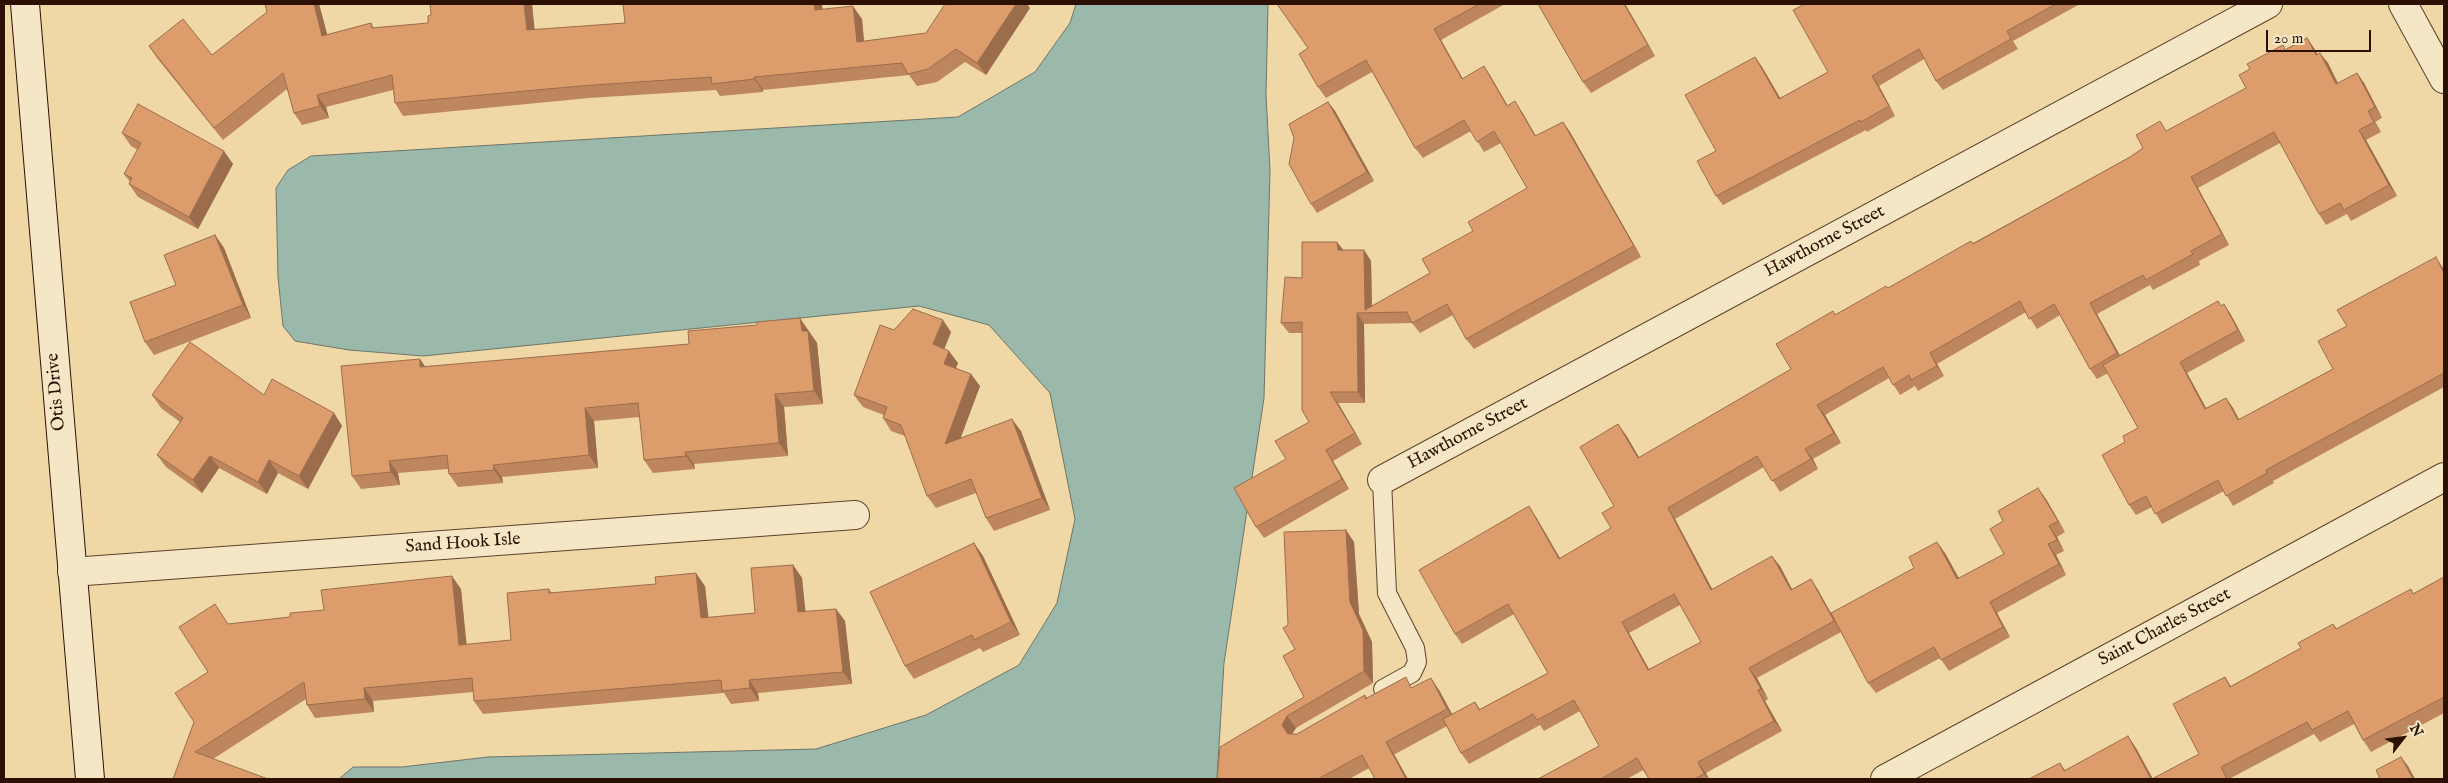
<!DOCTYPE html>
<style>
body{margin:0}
#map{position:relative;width:2448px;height:783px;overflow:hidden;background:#efd8a6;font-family:"IM FELL English",serif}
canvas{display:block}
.frame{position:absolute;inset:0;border:5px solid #2c1004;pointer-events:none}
.north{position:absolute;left:2378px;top:713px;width:50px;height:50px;-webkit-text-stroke:4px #f5e6c5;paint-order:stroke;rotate:60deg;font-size:14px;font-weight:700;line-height:20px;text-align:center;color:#2c1004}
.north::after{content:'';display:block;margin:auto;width:18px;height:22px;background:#2c1004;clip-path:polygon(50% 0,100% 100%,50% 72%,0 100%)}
.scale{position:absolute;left:2266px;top:30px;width:105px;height:22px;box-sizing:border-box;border:2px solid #2c1004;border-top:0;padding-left:6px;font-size:15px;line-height:18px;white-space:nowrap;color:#2c1004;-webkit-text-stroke:4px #f5e6c5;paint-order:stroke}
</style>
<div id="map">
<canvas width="2448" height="783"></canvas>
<div class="frame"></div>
<div class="north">N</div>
<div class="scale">20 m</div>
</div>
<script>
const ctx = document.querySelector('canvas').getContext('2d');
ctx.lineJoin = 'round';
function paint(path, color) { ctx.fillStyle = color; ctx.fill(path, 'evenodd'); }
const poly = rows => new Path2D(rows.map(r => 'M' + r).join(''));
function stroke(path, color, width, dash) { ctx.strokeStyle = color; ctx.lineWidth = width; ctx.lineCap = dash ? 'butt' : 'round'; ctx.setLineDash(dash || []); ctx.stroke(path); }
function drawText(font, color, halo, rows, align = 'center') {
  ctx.font = font + ' "IM FELL English",serif'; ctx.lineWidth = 4; ctx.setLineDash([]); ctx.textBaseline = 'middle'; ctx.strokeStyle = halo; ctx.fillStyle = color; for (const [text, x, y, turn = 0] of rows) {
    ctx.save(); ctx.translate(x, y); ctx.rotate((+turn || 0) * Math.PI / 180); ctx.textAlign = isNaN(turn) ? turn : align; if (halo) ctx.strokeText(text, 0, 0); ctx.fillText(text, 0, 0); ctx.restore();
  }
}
const water = poly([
 [1076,4,1268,4,1266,95,1270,171,1264,398,1224,663,1217,779,339,779,353,767,402,767,488,757,816,749,926,715,1019,665,1057,603,1075,519,1050,393,989,325,919,306,423,356,349,350,295,341,283,326,278,277,276,188,288,170,311,156,958,117,1035,72,1070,23,1076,4]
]);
const service = poly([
 [1382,480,1387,593,1415,648,1417,662,1412,673,1383,689]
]);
const minor = poly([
 [2403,4,2444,79],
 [1382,480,2268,4],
 [72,572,855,515],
 [1885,779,2444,477]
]);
const secondary = poly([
 [25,4,90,779]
]);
const wall = poly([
 [265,4,319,4,327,35,371,23,374,28,428,23,532,4,534,30,625,23,623,4,822,4,822,9,862,19,864,41,926,33,1030,8,986,75,965,62,937,82,917,86,909,75,763,90,763,92,720,96,716,90,589,98,403,116,395,103,393,90,326,107,329,118,302,125,294,113,287,89,223,140,157,58,149,46,212,55,267,12],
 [1277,4,1505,4,1441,40,1463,79,1484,66,1491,77,1508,106,1522,112,1536,136,1563,122,1570,132,1641,257,1474,349,1466,339,1453,315,1420,333,1412,323,1364,324,1365,403,1338,403,1362,444,1333,461,1349,489,1264,538,1256,527,1286,459,1309,422,1302,333,1289,333,1281,323,1302,278,1344,250,1364,250,1371,261,1372,306,1430,273,1473,231,1527,188,1501,143,1484,152,1471,131,1423,158,1415,148,1372,72,1326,98,1318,87,1308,48],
 [1538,4,1625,4,1655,56,1591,93,1583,82],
 [1805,4,2080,4,2013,41,2018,49,1943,90,1936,81,1924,59,1879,86,1895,116,1867,132,1866,130,1723,205,1716,196,1716,151,1755,57,1762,67,1780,98,1828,72],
 [2307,38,2318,55,2328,63,2338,83,2357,73,2364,83,2382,118,2375,122,2381,132,2366,140,2397,196,2351,221,2347,214,2326,225,2319,214,2280,143,2198,188,2229,245,2199,261,2200,265,2153,290,2150,285,2097,314,2120,355,2224,304,2231,315,2245,341,2187,373,2206,408,2226,398,2233,408,2239,420,2333,369,2347,326,2443,267,2444,270,2444,387,2273,481,2274,483,2233,506,2224,491,2162,524,2152,507,2136,515,2129,505,2125,442,2138,428,2108,373,2097,379,2090,369,2060,315,2037,329,2026,312,1937,364,1944,376,1918,391,1915,386,1900,395,1889,378,1825,415,1841,443,1813,459,1818,469,1780,492,1764,467,1675,519,1712,589,1780,566,1792,589,1811,579,1818,590,1831,613,1945,553,1959,578,2004,554,2046,499,2065,532,2057,537,2064,551,2056,555,2066,575,1997,613,2010,637,1949,671,1940,658,1876,693,1868,683,1841,632,1757,678,1768,699,1765,701,1782,731,1706,773,1709,779,1649,779,1643,770,1627,779,1538,779,1599,746,1580,711,1544,731,1540,725,1469,764,1461,753,1447,726,1349,779,1217,779,1304,697,1295,649,1288,625,1346,530,1354,542,1359,614,1372,642,1373,683,1296,728,1292,734,1297,734,1365,695,1367,698,1413,687,1439,690,1452,715,1475,702,1480,709,1548,673,1514,614,1462,644,1455,634,1536,517,1560,558,1611,528,1626,435,1639,458,1791,369,1836,314,1888,288,1973,243,2130,157,2143,148,2167,131,2246,88,2286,49],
 [1680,605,1701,642,1649,669,1629,633],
 [1328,102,1335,111,1374,181,1317,213,1311,204,1294,138],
 [122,133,233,164,198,229,138,197,129,184,130,182,124,174,138,150,131,146],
 [215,235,224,248,251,318,154,355,145,342],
 [894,330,951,332,944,349,958,363,956,368,980,386,960,438,1021,431,1050,510,994,531,986,518,976,493,936,508,927,496,905,436,891,431,883,418,884,415,863,407,854,395],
 [809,331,809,332,817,343,823,404,784,407,788,456,694,464,695,469,653,473,644,460,640,417,594,421,598,468,502,477,503,483,458,487,449,474,448,469,398,473,400,485,361,489,352,476,425,367,689,344],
 [152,395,264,395,334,413,342,426,308,489,278,473,267,494,219,468,202,493,166,467,157,455,180,422,161,408],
 [974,543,983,556,1020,635,983,652,980,648,914,679,905,666],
 [793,565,802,578,805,612,836,609,845,621,852,684,758,693,759,701,731,704,724,693,483,714,474,701,473,692,373,701,374,712,315,718,307,705,306,699,213,759,173,779,194,722,208,672,229,624,290,617,324,610,461,589,466,645,511,640,549,589,552,593,705,586,708,618,755,613],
 [2444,577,2444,713,2371,752,2363,740,2354,724,2320,742,2314,734,2229,779,2029,779,2060,763,2065,770,2136,748,2152,779,2199,754,2225,677,2231,686,2301,648,2333,624,2337,629,2414,593]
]);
const shadedWall = poly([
 [314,4,319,4,331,48,322,36],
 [524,4,532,4,536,43,527,30],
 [814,4,822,4,824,22,815,10],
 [1016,4,1027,4,1030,8,986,75,977,63],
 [1624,4,1625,4,1655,56,1648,45],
 [853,6,862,19,865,54,857,42],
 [1434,29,1441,40,1469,90,1462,79],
 [2307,38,2314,48,2324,66,2316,55],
 [2320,53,2328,63,2343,95,2336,84],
 [1755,57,1762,67,1786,108,1779,99],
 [1484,66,1491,77,1514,117,1507,106],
 [2357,73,2364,83,2382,118,2375,107],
 [1872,76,1879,86,1895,116,1889,106],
 [754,77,763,90,763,92,754,79],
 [317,95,326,107,329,118,320,106],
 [1515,101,1522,112,1542,147,1535,136],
 [1328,102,1335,111,1374,181,1367,172],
 [2368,111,2375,122,2381,132,2374,122],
 [1563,122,1570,132,1641,257,1634,246],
 [2359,130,2366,140,2397,196,2389,185],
 [224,151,233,164,198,229,189,217],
 [2191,177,2198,188,2229,245,2222,234],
 [215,235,224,248,251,318,243,305],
 [1337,242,1345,252,1338,250],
 [1364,250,1371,261,1372,313,1365,310],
 [2436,257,2444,270,2444,273],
 [2090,303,2097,314,2124,364,2117,353],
 [2224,304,2231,315,2245,341,2238,330],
 [1357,313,1364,324,1365,403,1358,392],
 [800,318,817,343,823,404,814,391,802,331],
 [943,320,951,332,941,357,933,344],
 [949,351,958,363,953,376,944,364],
 [1930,353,1937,364,1944,376,1937,366],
 [420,359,429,372,420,367],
 [2180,362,2187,373,2212,419,2205,409],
 [971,374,980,386,954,456,945,444],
 [1330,392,1338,403,1362,444,1355,433],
 [775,394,784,407,788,456,779,443],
 [2226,398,2233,408,2245,431,2238,420],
 [1817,405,1825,415,1841,443,1834,433],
 [585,408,594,421,598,468,589,455],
 [334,413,342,426,308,489,299,476],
 [1012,419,1021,431,1050,510,1042,498],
 [1618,424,1626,435,1646,469,1638,458],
 [1805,449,1813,459,1818,469,1811,459],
 [1326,450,1333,461,1349,489,1342,479],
 [685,452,694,464,695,469,686,456],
 [210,456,219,468,202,493,193,480],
 [269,460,278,473,267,494,258,482],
 [389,461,398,473,400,485,391,472],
 [493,465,502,477,503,483,494,470],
 [2038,488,2046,499,2065,532,2058,521],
 [1529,506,1536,517,1566,569,1559,559],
 [1668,508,1675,519,1718,600,1711,590],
 [2049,526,2057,537,2064,551,2057,540],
 [1346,530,1354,542,1359,614,1372,642,1373,683,1364,671,1350,602],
 [1937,542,1945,553,1965,590,1957,579],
 [974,543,983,556,1020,635,1011,622],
 [2048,544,2056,555,2066,575,2059,564],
 [1772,556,1780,566,1798,601,1791,590],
 [793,565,802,578,807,625,798,612],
 [696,573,705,586,710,631,701,618],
 [452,576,461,589,468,658,459,645],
 [1811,579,1818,590,1841,632,1834,621],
 [1990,602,1997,613,2010,637,2003,627],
 [836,609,845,621,852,684,843,672],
 [1622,622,1629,633,1655,681,1648,670],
 [1749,668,1757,678,1768,699,1761,689],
 [1431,678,1439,690,1456,721,1447,709],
 [749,680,758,693,759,701,750,688],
 [364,688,373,701,374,712,365,699],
 [1758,690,1765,701,1782,731,1774,721],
 [1287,716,1296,728,1290,737,1296,746,1282,725],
 [2128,736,2136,748,2153,779,2151,779],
 [1386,742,1394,754,1408,779,1406,779],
 [2401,757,2408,766,2415,779,2413,779],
 [1698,762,1706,773,1709,779,1704,774]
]);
const building = poly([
 [265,4,314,4,322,36,371,23,372,28,428,23,428,16,431,15,430,4,524,4,527,30,625,23,623,4,814,4,815,10,853,6,857,42,926,33,945,4,1016,4,977,63,956,49,928,69,908,74,902,63,754,77,754,79,712,84,711,77,580,86,395,103,392,75,317,95,320,106,294,113,283,73,214,128,149,46,183,19,212,55,267,12,265,4],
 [1277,4,1479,4,1434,29,1462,79,1484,66,1507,106,1515,101,1535,136,1563,122,1634,246,1466,339,1447,304,1412,323,1407,312,1357,313,1358,392,1330,392,1355,433,1326,450,1342,479,1256,527,1234,488,1286,459,1275,441,1309,422,1302,410,1302,322,1281,323,1285,277,1302,278,1302,242,1337,242,1338,250,1364,250,1365,310,1430,273,1422,259,1473,231,1468,222,1527,188,1494,131,1477,142,1464,120,1415,148,1366,60,1318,87,1299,54,1308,48,1277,4],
 [1538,4,1624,4,1648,45,1583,82,1538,4],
 [1805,4,2056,4,2007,31,2011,39,1936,81,1919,49,1872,76,1889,106,1861,122,1860,120,1716,196,1697,161,1716,151,1685,95,1755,57,1779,99,1828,72,1793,10,1805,4],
 [2307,38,2316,55,2320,53,2336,84,2357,73,2375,107,2368,111,2374,122,2359,130,2389,185,2344,210,2340,203,2319,214,2274,132,2191,177,2222,234,2191,251,2193,254,2146,280,2143,275,2090,303,2117,353,2090,369,2054,304,2029,319,2020,301,1930,353,1937,366,1911,380,1909,375,1893,385,1883,367,1817,405,1834,433,1805,449,1811,459,1772,481,1757,456,1668,508,1711,590,1772,556,1791,590,1811,579,1834,621,1749,668,1761,689,1758,690,1774,721,1698,762,1704,774,1694,779,1649,779,1637,758,1601,779,1538,779,1599,746,1574,700,1537,720,1533,714,1461,753,1443,719,1475,702,1479,710,1548,673,1508,604,1455,634,1419,570,1529,506,1559,559,1611,528,1602,513,1614,506,1580,447,1618,424,1638,458,1791,369,1776,344,1833,311,1835,315,1886,286,1888,288,1971,241,1973,244,2130,157,2143,148,2136,135,2160,121,2166,131,2246,88,2239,75,2250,69,2247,64,2283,45,2285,50,2307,38],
 [1674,594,1701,642,1648,670,1622,622,1674,594],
 [1328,102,1367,172,1311,204,1289,164,1294,138,1289,124,1328,102],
 [138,104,224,151,189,217,129,184,132,178,124,174,141,143,122,133,138,104],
 [215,235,243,305,145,342,130,302,176,285,164,255,215,235],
 [2436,257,2444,273,2444,373,2266,470,2267,473,2226,496,2218,480,2155,514,2146,496,2129,505,2102,455,2125,442,2123,436,2138,428,2103,365,2218,301,2221,306,2224,304,2238,330,2180,362,2205,409,2226,398,2238,420,2333,369,2318,341,2347,326,2337,310,2436,257],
 [913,309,943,320,933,344,949,351,944,364,971,374,945,444,1012,419,1042,498,986,518,971,479,927,496,901,425,883,418,887,407,854,395,880,325,894,330,913,309],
 [800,318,802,331,808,331,814,391,775,394,779,443,685,452,686,456,644,460,638,403,585,408,589,455,493,465,494,470,449,474,447,455,389,461,391,472,352,476,341,366,420,359,420,367,689,344,688,331,757,325,757,322,800,318],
 [190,342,264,395,272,379,334,413,299,476,269,460,258,482,210,456,193,480,157,455,183,418,152,395,190,342],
 [2038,488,2058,521,2049,526,2057,540,2048,544,2059,564,1990,602,2003,627,1941,660,1934,647,1868,683,1831,613,1914,568,1909,557,1937,542,1957,579,2004,554,1990,529,2003,521,1998,511,2038,488],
 [1346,530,1350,602,1363,630,1364,671,1287,716,1282,725,1288,734,1297,734,1365,695,1365,699,1406,677,1411,688,1431,678,1447,709,1386,742,1406,779,1375,779,1362,755,1318,779,1217,779,1220,747,1304,697,1283,656,1295,649,1283,628,1288,625,1284,532,1346,530],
 [974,543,1011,622,974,640,972,635,905,666,870,592,974,543],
 [793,565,798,612,836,609,843,672,749,680,750,688,722,691,721,680,474,701,472,678,364,688,365,699,307,705,304,682,195,752,268,779,173,779,194,722,175,693,208,672,179,627,215,604,228,624,290,617,290,613,324,610,321,590,452,576,459,645,511,640,507,593,549,589,549,593,656,584,655,577,696,573,701,618,755,613,751,568,793,565],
 [2444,577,2444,697,2363,740,2348,711,2312,730,2307,722,2221,767,2227,779,2152,779,2199,754,2173,704,2225,677,2230,687,2301,648,2298,643,2333,624,2336,629,2411,589,2413,594,2444,577],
 [2128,736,2151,779,2029,779,2060,763,2064,771,2128,736],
 [2401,757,2413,779,2380,779,2376,770,2401,757]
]);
const streetNames = [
 ["Hawthorne Street",1825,242,-28],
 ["Otis Drive",57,392,-95],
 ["Hawthorne Street",1468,434,-28],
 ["Sand Hook Isle",463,544,-4],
 ["Saint Charles Street",2165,628,-28]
];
paint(water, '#9ab9ab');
stroke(water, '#6e7568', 1);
stroke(service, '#5d422c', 20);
stroke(minor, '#5d422c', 30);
stroke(secondary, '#2c1004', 30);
stroke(service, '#f5e6c5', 18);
stroke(minor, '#f5e6c5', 28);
stroke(secondary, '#f5e6c5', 28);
paint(wall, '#be865d');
paint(shadedWall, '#9b6d4c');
paint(building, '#dd9c6c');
stroke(building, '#9b6d4c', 1);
drawText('18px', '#2c1004', '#f5e6c5', streetNames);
</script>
